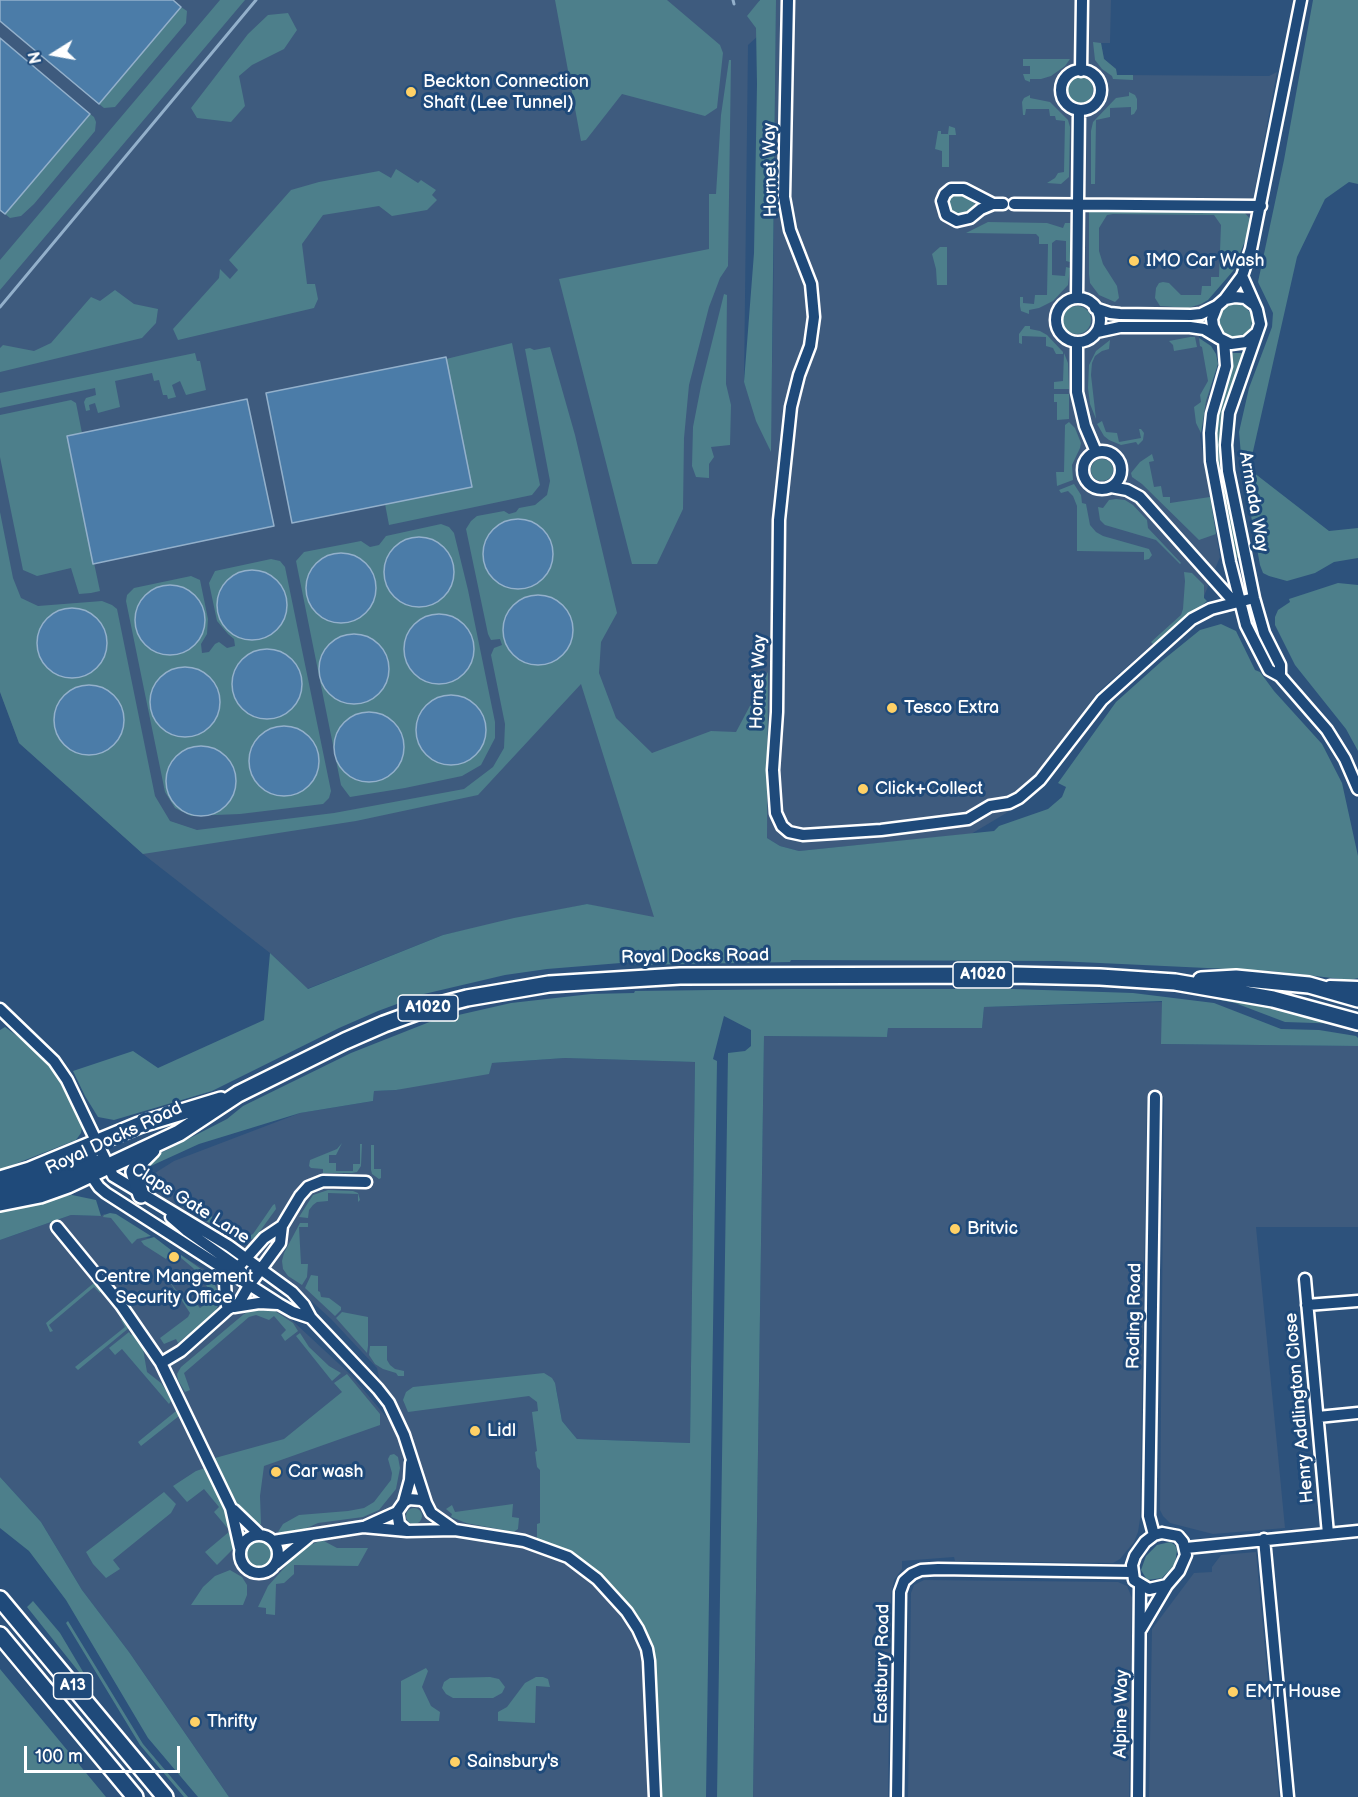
<!DOCTYPE html>
<style>
body{margin:0}
#map{position:relative;width:1358px;height:1797px;overflow:hidden;background:#2d527c;font-family:"Balsamiq Sans",sans-serif}
canvas{display:block}
.north{position:absolute;left:24px;top:24px;width:60px;height:60px;-webkit-text-stroke:4px #1f4a7a;paint-order:stroke;rotate:259deg;font-size:16px;font-weight:700;line-height:24px;text-align:center;color:#fff}
.north::after{content:'';display:block;margin:auto;width:21px;height:27px;background:#fff;clip-path:polygon(50% 0,100% 100%,50% 72%,0 100%)}
.scale{position:absolute;left:24px;top:1746px;width:156px;height:27px;box-sizing:border-box;border:3px solid #fff;border-top:0;padding-left:8px;font-size:18px;line-height:21px;white-space:nowrap;color:#fff;-webkit-text-stroke:4px #1f4a7a;paint-order:stroke}
</style>
<div id="map">
<canvas width="1358" height="1797"></canvas>
<div class="north">N</div>
<div class="scale">100 m</div>
</div>
<script>
const ctx = document.querySelector('canvas').getContext('2d');
ctx.lineJoin = 'round';
function paint(path, color) { ctx.fillStyle = color; ctx.fill(path, 'evenodd'); }
const poly = rows => new Path2D(rows.map(r => 'M' + r).join(''));
function stroke(path, color, width, dash) { ctx.strokeStyle = color; ctx.lineWidth = width; ctx.lineCap = dash ? 'butt' : 'round'; ctx.setLineDash(dash || []); ctx.stroke(path); }
function drawText(font, color, halo, rows, align = 'center') {
  ctx.font = font + ' "Balsamiq Sans",sans-serif'; ctx.lineWidth = 6; ctx.setLineDash([]); ctx.textBaseline = 'middle'; ctx.strokeStyle = halo; ctx.fillStyle = color; for (const [text, x, y, turn = 0] of rows) {
    ctx.save(); ctx.translate(x, y); ctx.rotate((+turn || 0) * Math.PI / 180); ctx.textAlign = isNaN(turn) ? turn : align; if (halo) ctx.strokeText(text, 0, 0); ctx.fillText(text, 0, 0); ctx.restore();
  }
}
const built = poly([
 [0,0,759,0,758,36,748,45,744,382,770,450,773,323,776,0,1111,0,1110,43,1101,43,1104,59,1116,69,1117,75,1269,76,1277,72,1249,220,1227,278,1202,305,1199,338,1213,350,1217,359,1200,436,1220,557,1202,601,1098,692,1008,812,971,834,799,851,780,846,767,838,767,702,759,949,587,904,443,935,307,989,270,953,143,854,19,743,0,692],
 [1162,1002,1162,1044,1358,1046,1358,1227,1256,1227,1285,1528,1213,1534,1170,1523,1163,1516,1160,1510,1164,1097,1147,1096,1140,1519,1138,1532,1134,1542,1120,1559,1113,1563,955,1561,954,1557,902,1561,902,1569,894,1580,891,1594,888,1797,753,1797,764,1036,887,1037,888,1028,982,1028,984,1007],
 [565,1058,695,1062,690,1443,577,1439,562,1421,556,1388,556,1547,583,1561,603,1576,619,1597,649,1644,655,1672,650,1797,229,1797,129,1652,82,1590,41,1522,0,1477,0,1240,71,1215,101,1216,104,1214,282,1311,351,1375,388,1419,377,1368,331,1319,297,1288,231,1241,142,1185,144,1175,155,1173,174,1161,300,1113,373,1101,374,1091,396,1090,492,1063],
 [1256,1552,1279,1797,1149,1797,1152,1629,1194,1573,1212,1572,1212,1567,1221,1555],
 [924,1580,1118,1582,1127,1586,1132,1598,1129,1797,908,1797,911,1593,914,1585]
]);
const green = poly([
 [220,0,245,0,0,290,0,260],
 [555,0,667,0,720,45,723,53,717,108,705,116,622,94,586,140,581,141],
 [760,0,776,0,771,452,756,421,744,382,754,253,757,84,756,28,747,16],
 [1313,0,1358,0,1358,184,1349,182,1325,199,1297,257,1249,469,1329,531,1358,528,1358,558,1334,562,1315,573,1287,581,1269,576,1263,573,1260,565,1242,466,1239,432,1249,388,1272,327,1273,313,1258,282,1284,160],
 [181,7,187,11,186,23,115,107,104,108,99,104],
 [288,13,297,30,284,49,252,65,239,76,245,106,231,122,197,118,191,108,248,34,268,15],
 [1093,42,1101,43,1104,59,1116,69,1117,75,1133,75,1133,80,1113,79,1112,76,1102,69,1095,60],
 [1023,59,1070,59,1065,66,1051,76,1041,79,1030,79,1030,82,1025,80,1023,74,1030,74,1030,66,1023,66],
 [729,60,731,60,728,266,720,278,709,307,689,385,684,438,683,509,657,564,632,564,559,279,709,249,709,194,716,194,721,115],
 '1067 90a13 13 0 1 1 26 0a13 13 0 1 1-26 0Z',
 [1129,92,1135,95,1137,99,1137,109,1134,114,1131,115,1131,107,1110,108,1110,117,1096,120,1095,184,1091,184,1091,131,1093,122,1116,98,1129,96],
 [1030,95,1030,98,1050,102,1068,120,1070,127,1069,177,1061,184,1047,183,1055,178,1058,173,1064,172,1065,121,1056,120,1055,116,1050,116,1049,109,1026,109,1025,115,1023,115,1022,102,1024,98],
 [90,114,94,117,96,122,95,131,34,204,21,216,10,218,5,214],
 [949,126,955,128,956,135,949,135,949,167,942,167,942,151,935,149,938,131,941,131,941,134,948,134],
 [396,169,418,183,421,180,436,190,432,195,437,200,427,210,392,216,379,206,323,215,302,244,307,284,315,284,318,299,314,308,178,340,173,329,219,278,220,269,230,279,238,270,229,260,291,190,319,182,379,171,391,178],
 [960,193,965,195,975,204,974,207,959,215,953,213,949,207,949,200,953,196],
 [1089,211,1236,212,1245,213,1251,220,1247,236,1233,271,1208,300,1201,304,1188,308,1160,306,1155,298,1156,288,1159,283,1163,282,1169,283,1181,295,1201,295,1202,286,1211,286,1211,277,1219,277,1221,225,1214,215,1113,214,1107,215,1099,228,1099,251,1103,264,1117,286,1119,298,1115,302,1099,295,1090,283,1089,274],
 [988,222,1047,223,1063,228,1065,223,1070,223,1070,262,1066,261,1066,241,1056,240,1052,243,1052,275,1065,276,1066,267,1070,268,1068,285,1053,301,1039,308,1029,310,1029,314,1021,311,1020,306,1020,297,1023,297,1023,303,1034,304,1035,295,1047,295,1048,244,1039,244,1039,237,1036,234,966,233],
 [940,247,947,247,947,285,937,285,936,269,932,254],
 [115,290,134,304,158,309,156,323,142,338,0,372,0,348,3,345,34,351,51,343,91,297,100,301],
 [724,294,727,295,726,384,731,405,730,445,711,447,714,457,709,464,709,478,696,477,692,466,693,427,701,386],
 '1218 321a17 17 0 1 1 34 0a17 17 0 1 1-34 0Z',
 '1063 320a14 14 0 1 1 28 0a14 14 0 1 1-28 0Z',
 [1025,326,1030,326,1030,329,1040,331,1047,335,1063,352,1063,354,1056,354,1053,348,1046,346,1046,337,1022,336,1022,344,1019,343,1019,334],
 [1190,337,1195,337,1197,347,1174,351,1173,345,1169,341],
 [1199,338,1211,346,1216,354,1218,364,1206,401,1201,433,1196,423,1194,407,1201,402,1200,395,1208,381,1202,347,1200,346],
 [1110,340,1109,349,1102,351,1095,356,1092,363,1091,375,1096,419,1090,404,1088,388,1089,365,1096,351],
 [512,343,540,485,532,495,389,525,385,504,472,487,446,359],
 [550,347,575,435,617,613,601,642,599,673,616,718,652,753,711,731,736,732,768,672,767,838,780,846,799,851,994,831,999,826,1048,809,1062,797,1066,787,1058,783,1116,702,1163,660,1200,630,1221,624,1236,631,1255,670,1260,672,1274,691,1322,744,1342,783,1358,856,1358,978,1350,980,1271,971,1057,961,791,960,790,962,634,965,633,962,547,969,505,975,424,994,378,1011,339,1028,212,1091,114,1120,98,1117,85,1096,73,1071,133,1051,158,1068,264,1020,270,953,308,989,443,935,514,918,587,904,654,917,581,684,478,795,356,821,143,854,19,743,0,692,0,512,13,578,21,598,38,606,102,601,112,605,117,609,155,796,170,821,197,830,334,813,464,789,493,767,504,748,505,724,491,655,494,648,502,645,500,639,491,640,488,634,466,529,471,521,477,516,504,511,509,514,516,512,519,508,535,505,547,495,550,481,525,349,530,348,534,350],
 [195,353,197,361,200,361,206,390,186,395,180,381,172,385,176,397,168,399,167,395,163,395,159,380,154,381,152,373,115,381,120,407,98,413,95,403,89,405,90,410,86,411,84,402,86,398,96,395,95,388,0,408,0,393],
 [1064,353,1068,363,1069,389,1054,389,1054,382,1063,381],
 [1232,353,1243,353,1224,409,1220,443,1223,468,1240,557,1236,558,1217,464,1216,435,1219,411,1233,367],
 [1054,394,1069,394,1069,419,1057,420,1057,402,1054,402],
 [71,400,76,403,82,433,67,436,100,591,91,593,79,594,71,568,37,576,23,570,0,457,0,415],
 [1102,421,1106,432,1117,433,1119,442,1141,438,1139,429,1141,429,1144,433,1143,440,1138,445,1136,442,1121,445,1109,440,1104,436,1097,424],
 [1069,422,1075,428,1081,443,1080,448,1072,465,1073,480,1057,486,1056,472,1064,472,1065,425],
 [1152,454,1154,461,1149,462,1154,487,1161,486,1163,497,1170,497,1170,503,1210,497,1216,534,1199,540,1142,484,1132,477,1131,473,1140,462],
 '1091 470a11 11 0 1 1 22 0a11 11 0 1 1-22 0Z',
 [1074,484,1081,495,1082,503,1086,504,1090,525,1096,532,1103,536,1149,549,1152,555,1149,559,1144,560,1144,552,1077,551,1077,506,1073,496,1068,491,1061,493,1059,490],
 [1116,499,1125,500,1133,505,1147,520,1148,528,1181,563,1180,564,1156,540,1105,525,1100,520,1098,507,1103,508,1109,500],
 [441,524,449,527,454,533,468,590,495,722,495,738,481,765,462,776,405,788,350,797,341,785,296,561,304,552,361,541,370,547,379,545,386,536],
 [271,559,280,561,285,567,331,791,329,798,323,804,240,814,191,816,175,808,165,792,126,601,127,595,134,588,191,576,200,580,208,619,207,634,201,644,202,653,209,652,215,644,219,642,227,648,235,646,234,639,228,634,217,621,209,583,215,571],
 [1184,572,1192,573,1204,585,1204,598,1207,601,1155,646,1151,642,1181,615,1183,609,1185,581],
 [1338,583,1358,585,1358,751,1346,729,1295,665,1275,625,1275,617,1278,610,1290,602,1289,599],
 [791,989,1013,989,1133,993,1214,1003,1281,1029,1319,1030,1356,1036,1358,1038,1358,1046,1161,1044,1162,1001,984,1007,982,1028,888,1028,887,1037,764,1036,753,1797,717,1797,728,1053,745,1051,751,1046,751,1030,724,1016,713,1059,717,1061,706,1797,650,1797,655,1672,649,1644,619,1597,603,1576,583,1561,537,1539,537,1524,540,1523,540,1470,537,1467,535,1452,537,1451,532,1412,538,1411,537,1402,529,1396,408,1412,403,1400,406,1392,413,1387,544,1373,552,1378,555,1383,562,1421,577,1439,690,1443,695,1062,565,1058,492,1063,489,1074,396,1090,374,1091,373,1101,300,1113,199,1144,142,1170,151,1158,227,1119,243,1106,351,1053,432,1021,511,1003,591,994,634,993,635,991],
 [1216,996,1254,1001,1345,1024,1285,1022,1235,1003,1215,999],
 [5,1027,40,1053,64,1080,81,1117,82,1127,81,1133,76,1140,0,1170,0,1030],
 [342,1143,336,1155,329,1155,329,1163,336,1163,336,1171,353,1171,353,1164,360,1164,360,1144,362,1144,361,1166,357,1172,352,1173,323,1173,323,1169,311,1168,309,1166,310,1160,337,1149],
 [371,1145,374,1145,374,1169,381,1169,381,1178,379,1179,372,1174,371,1170],
 [328,1190,353,1191,358,1193,360,1200,358,1202,358,1194,328,1193,328,1201,317,1202,313,1205,309,1210,308,1218,299,1217,313,1195],
 [72,1195,96,1200,101,1216,71,1215,0,1240,0,1212,39,1204,58,1197],
 [179,1204,193,1205,200,1208,238,1235,245,1238,253,1234,273,1205,275,1204,276,1209,255,1238,244,1241,235,1239],
 [110,1213,116,1214,151,1236,137,1239,132,1244,111,1218,103,1217,104,1215],
 [300,1223,308,1223,308,1227,299,1227,301,1264,308,1264,307,1277,302,1285,288,1276,283,1269,282,1261,284,1253],
 [154,1237,171,1250,166,1259,144,1245,141,1241],
 [181,1255,211,1276,221,1299,215,1312,178,1343,176,1339,164,1344,160,1338,188,1317,190,1313,165,1275,169,1273,176,1277,170,1282,188,1306,194,1301,200,1308,209,1302,204,1294,209,1289,193,1268,180,1257],
 [311,1275,318,1276,318,1291,320,1292,321,1297,329,1298,341,1307,341,1310,335,1316,305,1288],
 [95,1282,101,1289,100,1293,94,1287,49,1325,53,1331,50,1332,46,1323],
 [262,1309,275,1311,293,1323,298,1331,285,1341,281,1335,286,1330,274,1316,269,1320,256,1315,249,1317,184,1373,190,1390,185,1392,178,1380,177,1374,181,1367,244,1314,252,1310],
 [342,1312,368,1317,368,1346,367,1353,336,1318],
 [121,1320,125,1320,130,1327,78,1370,75,1367,125,1327],
 [129,1332,131,1335,133,1333,143,1349,147,1372,161,1383,167,1392,171,1401,169,1404,122,1349,115,1355,109,1348],
 [300,1333,309,1347,329,1366,341,1373,332,1381,296,1336],
 [370,1346,387,1346,387,1360,390,1365,395,1369,404,1371,404,1376,398,1376,396,1373,383,1369,375,1364,369,1355],
 [347,1374,380,1414,380,1425,264,1466,260,1496,261,1524,248,1531,215,1458,284,1439,342,1392,334,1383],
 [176,1411,179,1416,141,1446,138,1442],
 [394,1454,398,1457,400,1468,396,1489,379,1510,363,1517,318,1523,298,1532,284,1534,278,1532,283,1524,299,1515,348,1511,364,1508,374,1502,391,1480,392,1473,388,1459,390,1455],
 [205,1468,234,1531,235,1542,232,1550,217,1565,205,1552,230,1531,214,1512,219,1507,204,1489,187,1502,173,1486,196,1471],
 [0,1477,41,1522,82,1590,129,1652,229,1797,198,1797,148,1738,66,1600,29,1551,0,1528],
 [164,1492,176,1504,171,1513,113,1560,120,1569,106,1578,93,1564,86,1552],
 [513,1504,512,1517,519,1518,518,1529,514,1532,466,1523,451,1517,452,1514,446,1509,452,1505,455,1512],
 '406 1516a8 8 0 1 1 16 0a8 8 0 1 1-16 0Z',
 [322,1540,337,1548,368,1548,358,1566,294,1565,294,1574,284,1583,276,1584,275,1615,266,1614,266,1608,258,1607,268,1586,294,1557,308,1546],
 '246 1554a13 13 0 1 1 26 0a13 13 0 1 1-26 0Z',
 [1170,1542,1175,1545,1177,1550,1175,1564,1162,1578,1147,1580,1141,1570,1146,1556,1157,1545],
 [230,1570,242,1577,247,1585,247,1595,243,1605,191,1605,203,1587,215,1576],
 [33,1601,60,1633,95,1692,27,1607],
 [68,1621,143,1744,188,1797,184,1797,140,1745,66,1623],
 [426,1668,428,1671,422,1687,431,1706,440,1712,439,1721,401,1721,401,1681],
 [0,1669,106,1797,0,1797],
 [490,1677,499,1679,505,1687,502,1693,493,1698,453,1698,446,1694,442,1688,444,1682,450,1678],
 [536,1677,543,1677,548,1679,550,1687,536,1686,535,1723,498,1721,498,1712,507,1707,525,1683]
]);
const water = poly([
 [0,0,173,0,181,7,99,104,0,21,0,0],
 [0,38,90,114,5,214,0,210,0,38],
 [446,357,472,487,292,523,266,393,446,357],
 [247,399,274,526,93,564,67,436,247,399],
 '483 554a35 35 0 1 1 70 0a35 35 0 1 1-70 0Z',
 '384 572a35 35 0 1 1 70 0a35 35 0 1 1-70 0Z',
 '306 588a35 35 0 1 1 70 0a35 35 0 1 1-70 0Z',
 '217 605a35 35 0 1 1 70 0a35 35 0 1 1-70 0Z',
 '135 620a35 35 0 1 1 70 0a35 35 0 1 1-70 0Z',
 '503 630a35 35 0 1 1 70 0a35 35 0 1 1-70 0Z',
 '37 643a35 35 0 1 1 70 0a35 35 0 1 1-70 0Z',
 '404 649a35 35 0 1 1 70 0a35 35 0 1 1-70 0Z',
 '319 669a35 35 0 1 1 70 0a35 35 0 1 1-70 0Z',
 '232 684a35 35 0 1 1 70 0a35 35 0 1 1-70 0Z',
 '150 702a35 35 0 1 1 70 0a35 35 0 1 1-70 0Z',
 '54 720a35 35 0 1 1 70 0a35 35 0 1 1-70 0Z',
 '416 730a35 35 0 1 1 70 0a35 35 0 1 1-70 0Z',
 '334 747a35 35 0 1 1 70 0a35 35 0 1 1-70 0Z',
 '249 761a35 35 0 1 1 70 0a35 35 0 1 1-70 0Z',
 '166 781a35 35 0 1 1 70 0a35 35 0 1 1-70 0Z'
]);
const stream = poly([
 [733,0,734,4],
 [0,307,256,0]
]);
const minor = poly([
 [788,0,784,197,790,230,811,284,814,317,810,346,799,375,791,407,779,520,777,712,773,770,776,813,782,826,789,832,803,835,881,830,968,819,990,806,1009,803,1019,798,1040,780,1102,700,1192,619,1211,609,1254,598],
 '1061 90a20 20 0 1 1 40 0a20 20 0 1 1-40 0Z',
 [1081,71,1082,0],
 [993,204,964,189,951,189,945,194,942,201,946,215,957,221,970,218,981,209,993,204,1003,204],
 [1014,204,1261,206],
 [1242,276,1257,310,1260,324,1229,413,1226,445,1228,471,1254,598,1264,633,1280,665,1280,676],
 [1077,298,1079,110],
 '1056 320a22 22 0 1 1 44 0a22 22 0 1 1-44 0Z',
 [1225,299,1235,297,1245,298,1253,304],
 [1095,308,1110,313,1120,314,1191,315,1201,314,1217,306],
 [1097,332,1120,327,1190,327,1204,329,1219,338],
 [1255,334,1246,342,1231,344,1219,338,1213,326,1212,319,1217,306,1225,299,1242,276,1251,249,1301,0],
 [1224,341,1226,366,1212,414,1210,433,1211,461,1230,562,1246,625,1269,670,1280,676,1327,730,1345,759,1358,789],
 [1077,342,1077,392,1085,426,1096,452],
 '1083 470a19 19 0 1 1 38 0a19 19 0 1 1-38 0Z',
 [1111,487,1127,490,1140,497,1234,602],
 [1330,986,1358,987],
 [0,1009,54,1061,67,1080,113,1176,229,1246,292,1292,304,1305,311,1318,378,1389,389,1403,404,1435,426,1503],
 [96,1142,89,1162,90,1174,99,1187,106,1193,279,1304,293,1312,311,1318],
 [171,1217,187,1231,238,1267,248,1281],
 [57,1227,121,1305,161,1363,231,1508,240,1548],
 [241,1264,264,1238,282,1226],
 [222,1267,225,1282,226,1302,228,1309],
 [1305,1279,1328,1534],
 [1307,1305,1358,1301],
 [234,1307,259,1303,278,1304],
 [161,1363,181,1351,228,1309,239,1303,250,1284,280,1243,282,1226,300,1196,308,1187,323,1181,366,1182],
 [1318,1417,1358,1413],
 [404,1502,410,1480,411,1463],
 [234,1510,260,1535],
 [366,1526,397,1512],
 [455,1530,431,1513,426,1503,421,1500,409,1499,404,1502,397,1512,399,1524,407,1531,455,1530,524,1541,568,1557,597,1579,627,1612,638,1629,647,1649,649,1661,655,1797],
 [1162,1533,1178,1536,1183,1542,1186,1555,1179,1571,1167,1585,1149,1589,1134,1580,1132,1565,1135,1556,1145,1542,1154,1535,1162,1533],
 '240 1554a19 19 0 1 1 38 0a19 19 0 1 1-38 0Z',
 [1154,1535,1149,1516,1155,1097],
 [1264,1539,1288,1797],
 [273,1541,363,1527,407,1531],
 [1186,1548,1358,1531],
 [276,1564,310,1536],
 [1141,1629,1167,1585],
 [897,1797,900,1592,904,1581,912,1574,921,1570,938,1569,1132,1572],
 [1138,1797,1140,1585]
]);
const highway = poly([
 [1201,980,1236,978,1309,985,1358,999],
 [0,1179,30,1170,139,1125,221,1100],
 [0,1190,40,1180,84,1163,96,1163,107,1166],
 [141,1195,134,1172,139,1163,152,1150],
 [0,1203,40,1195,68,1185,179,1133,238,1094,345,1041,384,1024,428,1008,467,998,549,984,680,976,1013,975,1100,977,1175,982,1273,999,1358,1022],
 [0,1599,165,1797],
 [0,1635,135,1797]
]);
const markers = [
 [411,92,6,"#ffd166"],
 [1134,261,6,"#ffd166"],
 [892,708,6,"#ffd166"],
 [863,789,6,"#ffd166"],
 [955,1229,6,"#ffd166"],
 [174,1257,6,"#ffd166"],
 [475,1431,6,"#ffd166"],
 [276,1472,6,"#ffd166"],
 [1233,1692,6,"#ffd166"],
 [195,1722,6,"#ffd166"],
 [455,1762,6,"#ffd166"]
];
const shields = [
 [983,975,60],
 [428,1008,60],
 [73,1686,39]
];
const shieldNames = [
 ["A1020",983,975],
 ["A1020",428,1008],
 ["A13",73,1686]
];
const poiNames = [
 ["Beckton Connection",423,82],
 ["Shaft (Lee Tunnel)",423,103],
 ["IMO Car Wash",1146,261],
 ["Tesco Extra",904,708],
 ["Click+Collect",875,789],
 ["Britvic",967,1229],
 ["Centre Mangement",174,1277,"center"],
 ["Security Office",174,1298,"center"],
 ["Lidl",487,1431],
 ["Car wash",288,1472],
 ["EMT House",1245,1692],
 ["Thrifty",207,1722],
 ["Sainsbury's",467,1762]
];
const streetNames = [
 ["Hornet Way",771,170,-91],
 ["Armada Way",1253,502,80],
 ["Hornet Way",759,682,-88],
 ["Royal Docks Road",695,957,-1],
 ["Royal Docks Road",114,1139,-25],
 ["Claps Gate Lane",190,1204,32],
 ["Roding Road",1135,1316,-89],
 ["Henry Addlington Close",1300,1408,-95],
 ["Eastbury Road",883,1664,-89],
 ["Alpine Way",1122,1714,-89]
];
paint(built, '#3e5b7e');
paint(green, '#4d7f8b');
paint(water, '#4b7ca8');
stroke(water, '#93b0cb', 1.5);
stroke(stream, '#93b0cb', 3);
stroke(minor, '#fff', 15);
stroke(highway, '#fff', 20);
stroke(minor, '#1f4a7a', 10);
stroke(highway, '#1f4a7a', 15);
for (const [x, y, r, color] of markers) { const dot = new Path2D(); dot.arc(x, y, r, 0, 2 * Math.PI); ctx.fillStyle = color; ctx.fill(dot); stroke(dot, '#1f4a7a', 2); }
for (const [x, y, w] of shields) { const box = new Path2D(); box.roundRect(x - w / 2, y - 13, w, 26, 4.5); ctx.fillStyle = '#1f4a7a'; ctx.fill(box); stroke(box, '#fff', 1.5); }
drawText('bold 16px', '#fff', null, shieldNames);
drawText('18px', '#fff', '#1f4a7a', poiNames, 'left');
drawText('18px', '#fff', '#1f4a7a', streetNames);
</script>
